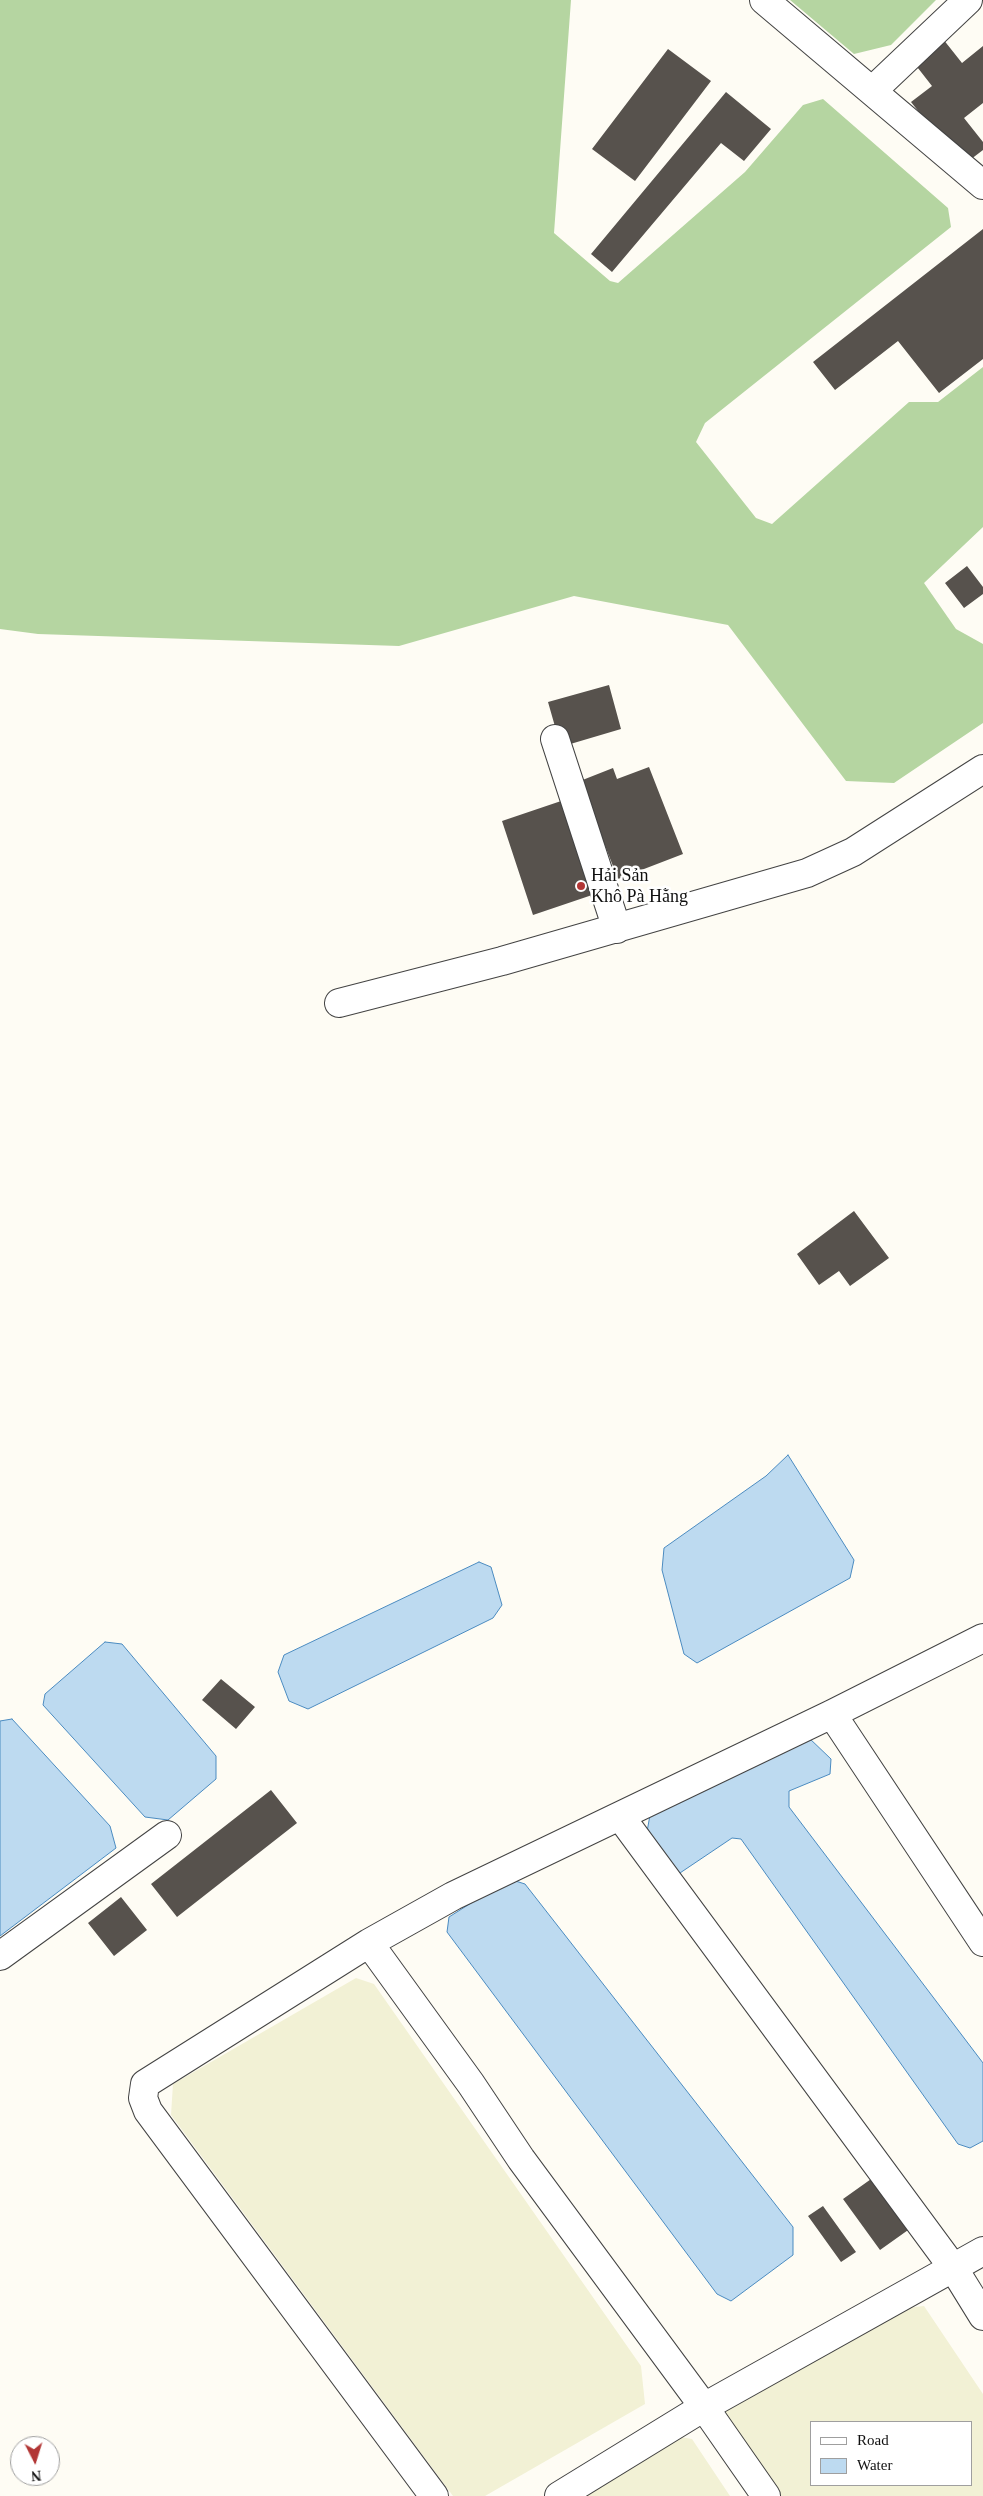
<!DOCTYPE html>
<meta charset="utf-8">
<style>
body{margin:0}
#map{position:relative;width:983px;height:2496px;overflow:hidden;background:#fefcf4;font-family:Georgia,serif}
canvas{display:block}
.legend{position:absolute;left:810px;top:2421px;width:162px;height:65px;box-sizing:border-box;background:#fff;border:1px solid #9f9f9f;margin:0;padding:6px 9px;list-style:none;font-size:15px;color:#101010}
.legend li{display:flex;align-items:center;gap:10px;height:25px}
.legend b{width:25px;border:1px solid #9f9f9f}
.north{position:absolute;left:10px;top:2436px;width:50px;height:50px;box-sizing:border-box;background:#fff;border:1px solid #9f9f9f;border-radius:50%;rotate:175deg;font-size:14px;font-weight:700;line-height:20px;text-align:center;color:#101010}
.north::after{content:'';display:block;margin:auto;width:18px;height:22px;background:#b23635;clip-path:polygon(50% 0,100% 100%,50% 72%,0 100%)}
</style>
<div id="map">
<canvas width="983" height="2496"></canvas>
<ul class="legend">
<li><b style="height:6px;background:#fff"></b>Road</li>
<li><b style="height:14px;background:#bddaf0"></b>Water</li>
</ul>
<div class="north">N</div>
</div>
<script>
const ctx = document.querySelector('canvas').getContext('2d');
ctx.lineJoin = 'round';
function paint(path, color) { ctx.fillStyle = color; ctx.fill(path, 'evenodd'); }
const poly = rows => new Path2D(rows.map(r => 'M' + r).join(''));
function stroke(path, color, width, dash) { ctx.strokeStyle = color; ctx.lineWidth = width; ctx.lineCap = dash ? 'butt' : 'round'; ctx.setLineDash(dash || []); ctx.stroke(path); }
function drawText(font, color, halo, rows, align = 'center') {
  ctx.font = font + ' Georgia,serif'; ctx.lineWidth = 5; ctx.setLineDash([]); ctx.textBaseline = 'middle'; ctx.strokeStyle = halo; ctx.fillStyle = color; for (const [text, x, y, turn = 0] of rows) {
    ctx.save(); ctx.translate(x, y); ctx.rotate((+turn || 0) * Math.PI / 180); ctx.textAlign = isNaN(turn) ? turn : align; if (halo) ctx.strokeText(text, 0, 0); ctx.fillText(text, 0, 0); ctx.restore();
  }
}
const farmland = poly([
 [356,1978,374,1984,641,2366,645,2404,485,2496,453,2496,171,2115,173,2084],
 [924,2306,983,2394,983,2496,775,2496,726,2425,726,2406,906,2308],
 [812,2422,972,2422,972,2485,812,2485],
 [675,2436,692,2439,730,2496,578,2496]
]);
const forest = poly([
 [0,0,571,0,554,233,610,281,618,283,745,172,803,105,823,99,948,208,951,227,705,423,696,442,756,518,772,524,909,402,938,402,983,367,983,527,924,583,956,629,983,644,983,723,894,783,846,781,728,625,574,596,399,646,38,634,0,629],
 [790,0,936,0,891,45,854,54]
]);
const water = poly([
 [788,1455,854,1560,850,1578,697,1663,684,1654,662,1570,664,1548,766,1476,788,1455],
 [479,1562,491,1567,502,1605,493,1618,308,1709,289,1701,278,1672,284,1655,479,1562],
 [105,1642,122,1644,216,1756,216,1779,168,1820,145,1817,43,1705,45,1694,105,1642],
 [12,1719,110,1826,116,1848,0,1936,0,1721,12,1719],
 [808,1737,831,1759,830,1774,789,1791,789,1807,983,2063,983,2141,970,2148,958,2144,741,1839,732,1838,674,1877,645,1843,650,1815,808,1737],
 [509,1879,525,1884,793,2227,793,2255,731,2301,717,2294,447,1932,449,1917,509,1879]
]);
const building = poly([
 [943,39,962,63,983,46,983,103,964,118,983,142,983,150,962,166,911,102,932,86,914,63],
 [668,49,711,81,635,181,592,149],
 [726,92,771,129,744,161,721,143,612,272,591,254],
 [983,229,983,359,939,393,898,341,835,390,813,362],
 [967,566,983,587,983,594,964,608,945,583],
 [609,685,621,729,567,745,562,727,556,730,548,702],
 [649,767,683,854,618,879,580,781,613,768,617,779],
 [567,799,598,893,533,915,502,821],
 [854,1211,889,1258,850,1286,839,1271,819,1285,797,1254],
 [221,1679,255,1707,236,1729,202,1700],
 [271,1790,297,1823,177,1917,151,1884],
 [121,1897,147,1930,114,1956,88,1923],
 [881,2172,918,2223,880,2250,843,2199],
 [823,2206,856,2252,841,2262,808,2216]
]);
const minor = poly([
 [764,0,983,185],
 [872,91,968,0],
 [555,739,617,929],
 [339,1003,502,961,807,873,853,852,983,769],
 [832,1714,983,1942],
 [620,1816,954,2269,983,2316],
 [369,1943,471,2084,521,2159,704,2407,766,2496],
 [0,1956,167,1835],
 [434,2496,148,2111,143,2098,145,2084,369,1943,453,1896,832,1714,983,1638],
 [559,2496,704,2407,983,2251]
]);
const markers = [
 [581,886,5,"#b23635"]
];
const poiNames = [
 ["Hải Sản",591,876],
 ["Khô Pà Hằng",591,897]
];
paint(farmland, '#f2f1d5');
paint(forest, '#b5d5a1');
paint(water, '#bddaf0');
stroke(water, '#4b8bc0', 1);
paint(building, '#57524d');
stroke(minor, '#434343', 30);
stroke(minor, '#fff', 28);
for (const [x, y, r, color] of markers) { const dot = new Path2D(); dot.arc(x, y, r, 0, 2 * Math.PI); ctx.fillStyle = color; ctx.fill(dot); stroke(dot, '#fff', 2); }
drawText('18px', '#101010', '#fff', poiNames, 'left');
</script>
